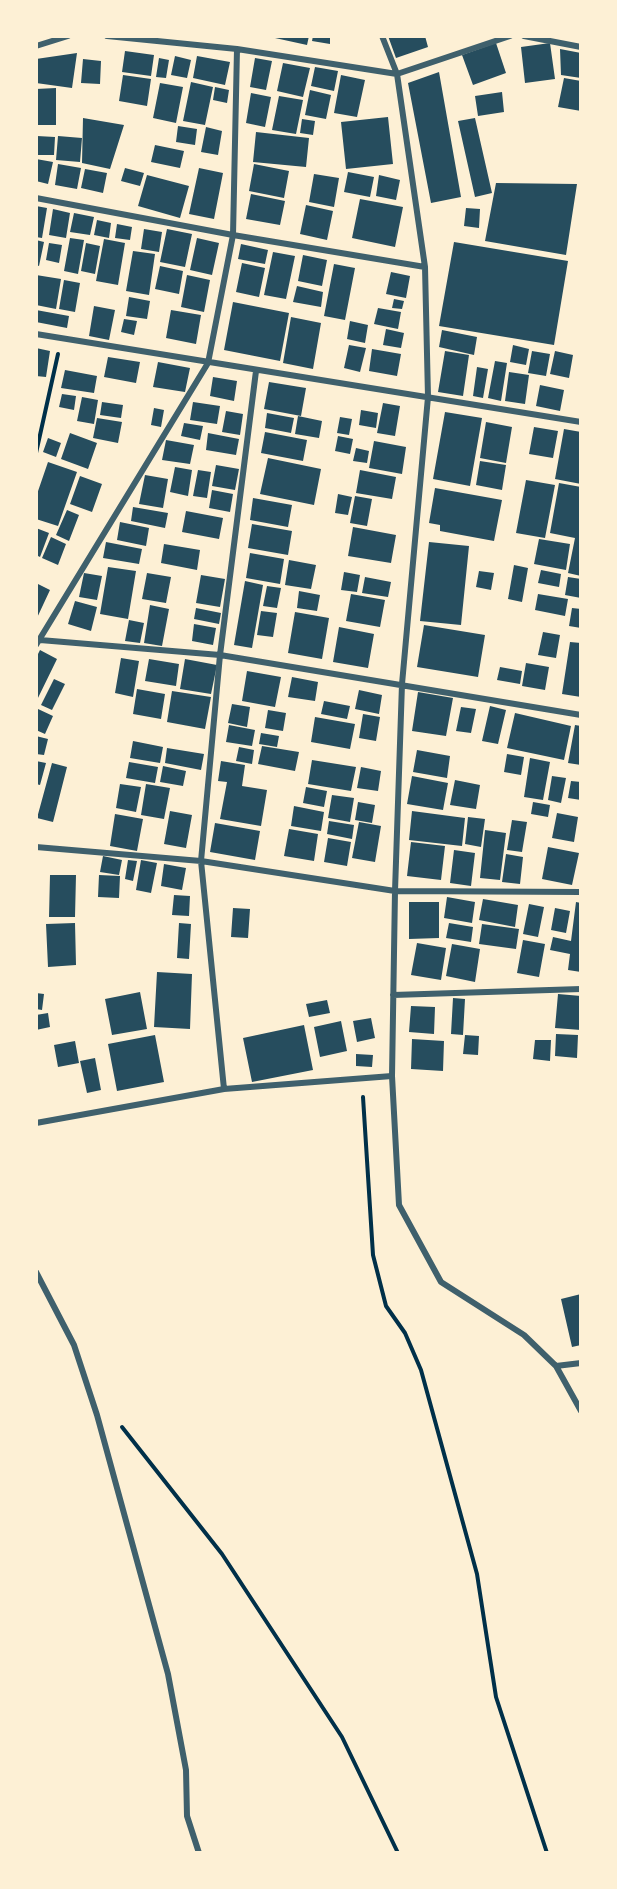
<!DOCTYPE html>
<style>
body{margin:0}
#map{position:relative;width:617px;height:1889px;overflow:hidden;background:#fdf0d5;font-family:Jost,sans-serif}
canvas{display:block}
.frame{position:absolute;inset:0;border:38px solid #fdf0d5;pointer-events:none}
</style>
<div id="map">
<canvas width="617" height="1889"></canvas>
<div class="frame"></div>
</div>
<script>
const ctx = document.querySelector('canvas').getContext('2d');
ctx.lineJoin = 'round';
function paint(path, color) { ctx.fillStyle = color; ctx.fill(path, 'evenodd'); }
const poly = rows => new Path2D(rows.map(r => 'M' + r).join(''));
function stroke(path, color, width, dash) { ctx.strokeStyle = color; ctx.lineWidth = width; ctx.lineCap = dash ? 'butt' : 'round'; ctx.setLineDash(dash || []); ctx.stroke(path); }
const building = poly([
 [275,36,309,36,307,45,275,38],
 [313,36,330,36,330,44,312,41],
 [388,36,425,36,428,47,396,58],
 [496,43,506,73,473,85,462,55],
 [550,43,555,79,525,83,521,47],
 [560,49,581,53,581,78,561,75],
 [125,51,154,55,151,76,122,72],
 [77,53,72,88,36,83,36,59],
 [175,56,191,60,187,78,171,75],
 [197,56,230,62,225,85,193,78],
 [159,58,169,60,166,78,156,77],
 [255,58,272,61,266,90,250,87],
 [83,59,101,61,100,84,81,83],
 [283,63,310,68,303,97,277,91],
 [315,67,338,71,334,91,311,86],
 [439,72,461,197,431,203,408,83],
 [123,75,151,79,147,106,119,101],
 [341,75,365,80,357,117,334,113],
 [564,78,581,81,581,111,558,107],
 [191,82,213,87,205,125,183,121],
 [160,83,183,87,176,123,153,118],
 [215,87,229,90,227,103,213,100],
 [56,88,56,125,36,125,36,89],
 [310,90,331,95,326,119,305,115],
 [502,92,504,112,478,116,475,96],
 [251,93,271,97,265,127,246,123],
 [279,96,303,100,296,134,272,130],
 [388,117,393,164,346,169,341,122],
 [83,118,124,125,110,169,82,163],
 [475,118,492,193,475,197,458,121],
 [302,119,315,121,313,135,300,133],
 [178,126,197,129,195,145,176,142],
 [206,127,222,131,218,155,201,152],
 [256,132,309,138,306,167,253,162],
 [37,136,55,137,54,155,36,155],
 [58,136,82,138,80,162,56,160],
 [155,145,184,151,180,168,151,162],
 [36,159,53,162,48,184,36,181],
 [58,164,81,168,77,189,55,185],
 [254,164,289,171,284,198,249,191],
 [125,168,144,173,140,186,121,181],
 [199,168,223,173,214,219,189,214],
 [85,169,107,173,103,193,81,188],
 [348,172,374,177,370,197,344,192],
 [314,174,339,178,334,207,309,202],
 [147,175,189,186,180,218,138,206],
 [379,175,400,180,396,200,376,196],
 [496,183,577,184,566,255,485,241],
 [251,194,285,201,280,225,246,219],
 [360,199,403,207,395,247,352,238],
 [306,205,333,211,327,240,300,234],
 [36,206,47,208,42,238,36,237],
 [466,208,480,209,479,228,464,226],
 [53,209,70,213,66,238,49,235],
 [74,213,94,217,90,235,70,232],
 [97,220,111,223,109,238,94,235],
 [117,224,132,227,130,240,115,238],
 [144,229,162,232,159,252,141,249],
 [167,229,192,234,185,267,160,262],
 [70,238,84,240,78,274,64,271],
 [197,238,219,243,212,275,190,270],
 [104,239,125,243,118,285,96,281],
 [36,240,44,242,39,266,36,265],
 [454,242,568,261,554,345,439,326],
 [49,243,62,245,59,263,46,260],
 [86,243,100,246,95,274,81,271],
 [241,244,268,250,265,264,238,259],
 [133,251,155,254,149,295,126,291],
 [273,252,295,256,286,299,264,295],
 [303,255,327,260,322,286,298,281],
 [242,263,265,268,259,297,236,292],
 [334,264,355,268,345,320,324,316],
 [160,266,183,271,179,294,155,289],
 [391,272,410,276,406,298,386,294],
 [36,275,61,279,56,309,36,305],
 [187,275,210,280,204,312,181,307],
 [64,280,80,283,75,312,59,309],
 [297,286,323,292,321,307,293,302],
 [129,297,150,301,147,319,126,316],
 [394,299,404,301,402,309,392,308],
 [233,302,289,313,280,361,224,350],
 [94,306,115,310,109,340,89,336],
 [378,308,401,312,398,329,374,324],
 [36,310,69,316,67,328,36,322],
 [171,310,201,315,196,344,166,338],
 [291,317,321,323,313,369,283,363],
 [124,319,137,321,134,335,121,332],
 [350,321,368,325,365,343,347,339],
 [386,329,404,333,401,348,383,345],
 [442,330,477,337,474,355,439,347],
 [349,345,366,348,360,372,344,368],
 [513,345,529,349,526,365,510,362],
 [36,348,50,351,46,377,36,376],
 [372,349,401,354,397,376,369,371],
 [445,351,469,355,463,396,438,392],
 [532,351,550,354,546,376,528,373],
 [555,351,573,355,569,378,550,374],
 [108,357,140,362,136,383,104,377],
 [495,361,507,363,501,401,488,398],
 [158,362,190,368,185,392,153,387],
 [477,367,488,369,483,398,473,396],
 [65,370,97,376,94,393,61,388],
 [509,372,529,375,525,404,505,401],
 [213,377,237,381,234,401,210,396],
 [269,382,306,388,301,416,264,409],
 [540,385,564,390,560,411,536,406],
 [62,394,76,396,74,410,59,407],
 [82,397,98,400,94,424,77,421],
 [102,402,123,405,121,418,100,415],
 [193,402,220,406,217,424,190,420],
 [383,403,400,406,395,436,377,433],
 [154,408,164,410,161,427,151,425],
 [361,410,378,413,376,428,359,425],
 [226,411,243,414,240,435,222,432],
 [445,412,482,418,470,486,433,479],
 [267,413,294,418,291,433,265,428],
 [298,416,322,421,319,438,295,434],
 [340,417,352,419,349,435,337,433],
 [97,418,122,422,118,443,93,438],
 [486,422,512,427,506,463,480,458],
 [184,423,203,426,200,440,181,436],
 [534,427,558,431,553,458,529,454],
 [564,429,581,432,581,484,555,479],
 [265,432,307,440,303,461,261,453],
 [70,433,97,443,88,469,61,459],
 [208,433,239,439,236,455,206,450],
 [338,436,353,439,350,454,335,451],
 [48,438,61,443,56,457,43,452],
 [166,440,194,445,190,464,162,460],
 [374,441,406,447,402,474,369,468],
 [356,448,369,451,367,463,353,461],
 [268,458,321,469,314,505,260,494],
 [480,461,506,465,502,490,476,485],
 [48,462,77,472,58,526,36,519,36,497],
 [216,465,239,469,235,490,212,486],
 [175,467,192,470,188,496,170,492],
 [198,470,211,472,207,498,193,496],
 [360,470,396,477,392,499,356,493],
 [145,475,168,479,163,508,139,504],
 [80,476,102,484,92,512,70,504],
 [526,480,555,485,545,538,516,533],
 [559,483,581,487,581,576,568,573,575,538,550,533],
 [435,488,502,500,494,541,440,531,440,525,429,523],
 [212,490,233,494,230,512,209,508],
 [338,494,352,497,348,515,335,513],
 [355,496,372,499,367,526,350,523],
 [253,498,292,505,288,527,250,520],
 [133,507,168,513,165,528,131,521],
 [67,510,79,515,69,541,56,535],
 [186,511,223,518,219,539,182,532],
 [120,522,149,528,146,546,117,540],
 [252,524,292,531,288,555,248,548],
 [353,527,396,535,391,563,348,556],
 [36,528,49,533,40,557,36,555],
 [51,537,66,544,58,565,42,558],
 [539,539,570,544,566,570,534,564],
 [106,542,142,549,139,564,103,558],
 [429,542,469,546,461,625,420,621],
 [164,544,200,550,197,570,161,563],
 [250,553,284,559,280,584,246,578],
 [289,560,316,565,311,589,285,585],
 [514,565,528,568,522,602,508,599],
 [108,567,136,571,128,619,100,614],
 [541,570,561,574,559,587,538,583],
 [479,571,494,573,491,590,476,587],
 [344,572,360,575,357,592,341,590],
 [84,573,102,576,97,600,79,597],
 [147,573,171,577,166,603,142,599],
 [201,575,225,579,220,607,196,603],
 [365,577,391,582,388,597,362,593],
 [568,577,581,579,581,598,565,595],
 [245,581,263,585,252,648,234,645],
 [36,583,50,590,36,620],
 [267,586,281,588,277,608,263,606],
 [299,591,320,595,317,611,297,608],
 [351,594,385,600,380,627,346,621],
 [538,594,568,599,565,616,535,610],
 [75,601,97,607,91,631,68,624],
 [150,605,169,609,162,646,144,643],
 [196,608,221,613,219,624,194,619],
 [572,608,581,609,581,628,569,626],
 [261,611,277,613,273,637,257,635],
 [295,612,329,618,322,659,288,653],
 [129,620,144,623,140,643,125,641],
 [194,624,216,628,213,645,192,641],
 [424,625,485,635,478,677,417,667],
 [339,627,374,634,368,668,333,662],
 [543,632,560,635,556,658,538,655],
 [570,642,581,643,581,697,562,694],
 [40,650,57,659,36,702,36,658],
 [121,658,139,661,133,697,115,693],
 [149,659,179,664,176,686,145,681],
 [185,659,217,665,211,694,180,689],
 [526,663,549,667,545,690,522,686],
 [500,667,522,671,520,684,497,680],
 [247,671,281,677,275,707,242,701],
 [292,677,318,682,315,701,288,697],
 [54,679,65,684,52,710,41,705],
 [137,689,165,694,161,719,133,714],
 [359,690,382,695,379,714,355,709],
 [172,691,211,697,205,729,167,722],
 [418,692,453,698,446,736,412,731],
 [324,701,350,706,347,719,321,714],
 [232,704,250,707,247,727,228,723],
 [490,706,506,710,498,744,482,741],
 [461,707,476,709,471,733,456,731],
 [38,709,53,716,45,734,36,730],
 [268,710,286,713,283,731,265,728],
 [515,713,571,726,564,760,507,748],
 [363,714,380,717,376,741,359,738],
 [315,717,355,724,350,749,311,742],
 [229,725,255,730,252,746,226,742],
 [575,725,581,726,581,765,568,763],
 [261,733,279,736,277,747,259,744],
 [36,736,48,739,44,755,36,754],
 [133,741,163,747,160,763,130,758],
 [262,746,299,752,295,771,258,764],
 [239,747,254,750,252,764,236,761],
 [167,748,204,754,201,770,165,763],
 [417,750,450,756,447,778,413,772],
 [507,754,524,757,521,775,504,772],
 [530,758,550,762,543,800,524,797],
 [312,760,356,767,351,791,308,784],
 [36,761,46,763,40,785,36,784],
 [221,761,245,765,242,786,267,790,261,826,220,819,227,782,218,781],
 [129,762,158,767,155,783,126,778],
 [52,763,67,767,53,822,37,818],
 [163,766,186,771,183,786,160,782],
 [361,767,381,771,378,791,357,788],
 [412,776,448,783,443,810,407,804],
 [552,776,566,778,561,803,548,800],
 [455,780,480,785,476,809,450,805],
 [571,781,581,782,581,800,568,798],
 [120,784,141,787,136,812,116,808],
 [146,784,170,788,164,819,141,815],
 [306,787,327,791,324,807,303,803],
 [332,795,354,798,350,822,328,818],
 [358,802,375,805,372,823,355,820],
 [533,802,550,805,548,817,531,814],
 [294,806,324,812,321,831,291,826],
 [170,811,192,815,186,848,164,844],
 [412,811,465,818,462,846,409,840],
 [557,813,578,817,574,842,552,838],
 [115,814,143,819,137,851,110,846],
 [468,817,485,819,481,847,465,844],
 [512,820,527,822,522,852,507,850],
 [329,821,354,825,352,839,327,834],
 [359,822,381,826,375,862,352,858],
 [215,823,260,831,255,860,210,852],
 [289,829,318,834,314,861,284,856],
 [485,830,506,833,500,880,480,878],
 [328,838,351,842,347,866,324,862],
 [411,842,445,846,441,880,407,876],
 [548,847,579,853,572,885,542,879],
 [454,850,475,853,471,886,450,883],
 [506,854,523,857,520,884,502,882],
 [103,856,122,860,119,875,100,872],
 [128,860,137,861,133,881,125,879],
 [141,860,157,863,151,893,136,890],
 [164,864,186,868,182,890,161,886],
 [50,875,76,875,75,917,49,917],
 [99,875,120,876,119,898,98,897],
 [174,895,190,896,189,916,172,915],
 [447,897,475,902,472,923,444,918],
 [483,899,518,905,515,927,479,920],
 [409,902,439,902,439,938,409,939],
 [576,902,581,903,581,972,568,970,570,954,550,950,553,937,571,941],
 [529,904,544,907,538,937,523,934],
 [233,908,250,909,248,938,231,937],
 [555,908,570,911,566,933,551,930],
 [75,923,76,965,48,967,46,924],
 [179,923,191,924,189,959,177,958],
 [449,923,473,927,471,942,446,938],
 [482,924,519,929,516,949,479,944],
 [523,940,545,944,539,977,517,973],
 [417,943,446,948,441,980,411,975],
 [452,944,480,949,475,982,446,976],
 [157,972,192,974,190,1029,154,1027],
 [140,992,147,1029,112,1035,105,999],
 [36,993,44,994,42,1010,36,1009],
 [558,994,581,996,581,1030,555,1028],
 [453,998,465,999,463,1035,451,1034],
 [327,1000,330,1013,309,1017,306,1004],
 [411,1006,435,1007,434,1034,409,1032],
 [48,1013,50,1027,36,1030,36,1015],
 [371,1018,375,1038,357,1042,353,1021],
 [341,1021,347,1051,320,1057,314,1027],
 [304,1025,313,1070,252,1082,243,1038],
 [556,1034,578,1035,577,1058,555,1056],
 [155,1035,164,1082,117,1091,108,1044],
 [465,1035,479,1036,478,1055,463,1054],
 [412,1039,444,1041,443,1071,411,1069],
 [535,1040,551,1040,550,1061,533,1059],
 [75,1041,79,1063,58,1067,54,1045],
 [356,1054,373,1055,372,1067,356,1066],
 [95,1058,101,1090,87,1093,80,1061],
 [581,1294,581,1345,572,1347,561,1299]
]);
const path = poly([
 [36,453,58,354],
 [363,1097,373,1255,386,1306,405,1333,421,1370,477,1574,496,1697,547,1853],
 [122,1427,222,1554,342,1737,398,1853]
]);
const minor = poly([
 [107,36,237,49,397,74,510,36],
 [382,36,397,74,425,267,428,397,402,684,395,891,392,1076,399,1205,441,1282,524,1335,556,1366,581,1411],
 [524,36,581,47],
 [36,46,68,36],
 [36,198,233,235,425,267],
 [36,334,581,422],
 [256,371,220,655,201,861,224,1089,392,1076],
 [40,640,220,655,581,715],
 [36,645,208,363,233,235,237,49],
 [36,847,201,861,395,891,581,892],
 [393,995,581,989],
 [36,1123,224,1089],
 [36,1272,74,1345,97,1415,168,1674,186,1770,187,1816,199,1853],
 [556,1366,581,1363]
]);
paint(building, '#264d5e');
stroke(path, '#003049', 4);
stroke(minor, '#3f606c', 6);
</script>
